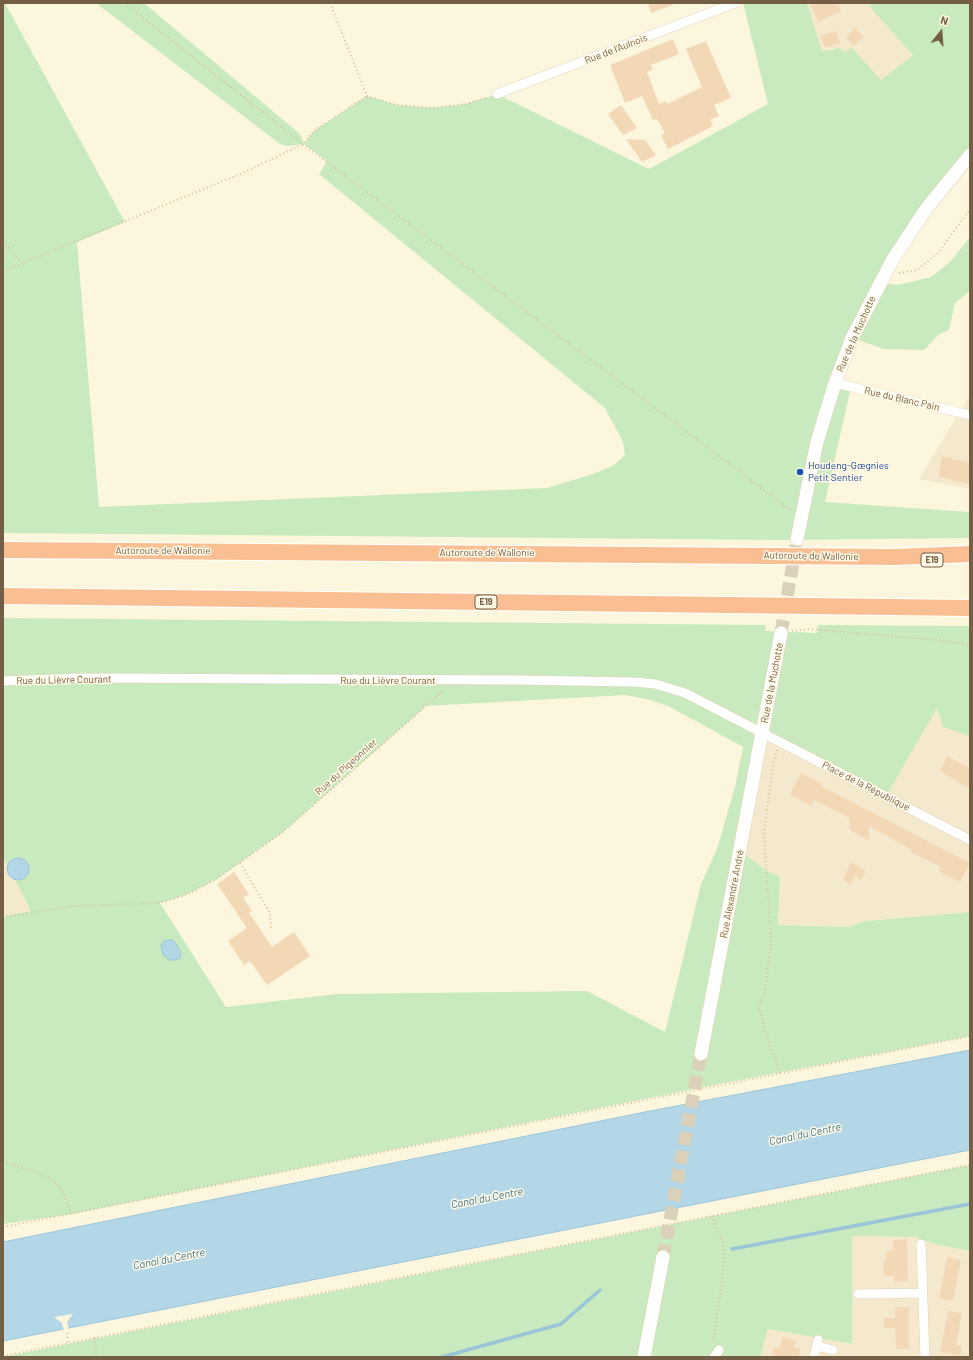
<!DOCTYPE html>
<meta charset="utf-8">
<style>
body{margin:0}
#map{position:relative;width:973px;height:1360px;overflow:hidden;background:#fdf6df;font-family:Barlow,sans-serif}
canvas{display:block}
.frame{position:absolute;inset:0;border:4px solid #745e46;pointer-events:none}
.north{position:absolute;left:921px;top:12px;width:40px;height:40px;-webkit-text-stroke:3px #fff9e6;paint-order:stroke;rotate:17deg;font-size:11px;font-weight:700;line-height:16px;text-align:center;color:#745e46}
.north::after{content:'';display:block;margin:auto;width:14px;height:18px;background:#745e46;clip-path:polygon(50% 0,100% 100%,50% 72%,0 100%)}
</style>
<div id="map">
<canvas width="973" height="1360"></canvas>
<div class="frame"></div>
<div class="north">N</div>
</div>
<script>
const ctx = document.querySelector('canvas').getContext('2d');
ctx.lineJoin = 'round';
function paint(path, color) { ctx.fillStyle = color; ctx.fill(path, 'evenodd'); }
const poly = rows => new Path2D(rows.map(r => 'M' + r).join(''));
function stroke(path, color, width, dash) { ctx.strokeStyle = color; ctx.lineWidth = width; ctx.lineCap = dash ? 'butt' : 'round'; ctx.setLineDash(dash || []); ctx.stroke(path); }
function drawText(font, color, halo, rows, align = 'center') {
  ctx.font = font + ' Barlow,sans-serif'; ctx.lineWidth = 3; ctx.setLineDash([]); ctx.textBaseline = 'middle'; ctx.strokeStyle = halo; ctx.fillStyle = color; for (const [text, x, y, turn = 0] of rows) {
    ctx.save(); ctx.translate(x, y); ctx.rotate((+turn || 0) * Math.PI / 180); ctx.textAlign = isNaN(turn) ? turn : align; if (halo) ctx.strokeText(text, 0, 0); ctx.fillText(text, 0, 0); ctx.restore();
  }
}
const residential = poly([
 [807,3,970,3,957,20,881,80,833,48,822,51],
 [970,395,970,489,919,479],
 [937,707,940,717,962,733,970,736,970,912,866,921,848,927,778,925,780,876,770,873,740,851,762,734],
 [3,858,7,865,8,875,15,880,31,912,3,917],
 [851,1236,914,1237,935,1244,970,1251,970,1357,760,1357,768,1329,852,1344]
]);
const green = poly([
 [3,3,5,3,125,222,77,242,99,507,547,488,593,474,614,465,625,455,623,442,605,408,319,174,327,161,304,144,287,146,280,144,96,3,144,3,300,134,304,144,314,131,367,96,397,105,432,108,466,104,497,94,649,169,768,104,743,3,807,3,822,51,839,48,845,53,851,47,881,80,913,55,871,8,871,3,970,3,970,155,880,283,898,285,931,277,951,261,970,237,970,291,955,303,949,330,938,335,924,350,883,349,853,338,835,383,851,387,825,502,970,512,970,538,783,540,3,533],
 [3,618,765,625,766,631,817,633,818,625,970,626,970,736,943,727,937,708,886,796,762,734,740,851,770,873,780,876,778,925,848,927,866,921,970,912,970,1036,694,1089,72,1214,3,1224,3,917,31,911,15,880,8,875,7,865,3,858],
 [626,695,650,700,668,706,743,747,735,787,717,849,701,884,665,1032,587,991,336,994,226,1007,160,903,188,894,215,880,283,832,426,706],
 [970,1165,970,1251,935,1244,914,1237,852,1236,852,1344,768,1329,760,1357,3,1357]
]);
const water = poly([
 '7 869a11 11 0 1 1 22 0a11 11 0 1 1-22 0Z',
 [170,940,174,941,181,952,180,958,175,960,169,960,163,955,161,946,164,941,170,940],
 [970,1050,970,1150,3,1341,3,1242,645,1112,970,1050]
]);
const pier = poly([
 [73,1314,67,1322,69,1330,64,1331,62,1323,54,1317]
]);
const stream = poly([
 [732,1249,970,1204],
 [442,1357,561,1324,600,1290]
]);
const building = poly([
 [648,3,675,3,675,4,651,13],
 [810,3,838,3,841,11,818,22],
 [855,28,864,37,854,46,846,37],
 [836,31,840,43,825,48,820,36],
 [673,39,679,54,651,65,653,69,647,72,659,104,666,101,667,104,702,87,686,49,706,41,731,98,714,105,719,116,710,120,713,126,668,149,661,135,665,133,657,119,653,120,642,96,625,103,610,65],
 [621,105,637,128,623,135,608,114],
 [626,139,645,140,656,155,642,162],
 [942,456,970,463,970,484,939,477],
 [947,756,970,768,970,789,940,771],
 [801,773,822,784,821,786,970,863,960,882,939,871,941,867,911,852,912,850,869,826,869,841,849,829,850,818,814,800,811,806,790,795],
 [851,862,866,871,861,880,854,876,850,884,843,880],
 [234,872,249,894,243,898,252,911,249,913,272,947,294,932,310,956,267,985,250,961,244,965,228,941,247,928,217,884],
 [907,1239,908,1281,894,1282,894,1276,884,1276,883,1261,887,1261,886,1251,893,1251,893,1240],
 [947,1257,961,1260,953,1301,939,1298],
 [895,1307,909,1307,909,1349,896,1349,895,1328,884,1328,884,1318,895,1318],
 [948,1311,962,1313,956,1345,962,1346,960,1356,940,1352],
 [783,1337,796,1341,794,1347,800,1349,799,1357,772,1357,774,1347,779,1349]
]);
const secondaryTunnel = poly([
 [781,633,797,539],
 [663,1257,701,1054]
]);
const path = poly([
 [124,3,303,144,792,511],
 [330,3,367,96,397,105,432,108,466,104,487,97],
 [3,241,21,262],
 [3,271,243,173,303,144,314,131,367,96],
 [899,273,917,270,938,253,970,209],
 [792,631,808,629,939,640,970,645],
 [777,750,773,765,764,832,771,942,765,990,759,1008,765,1031,780,1073],
 [240,863,270,913,271,929],
 [3,917,76,906,160,903,188,894,215,880,283,832,444,690],
 [3,1161,45,1176,55,1182,63,1193,72,1214],
 [712,1216,723,1243,724,1257,722,1284,713,1339,715,1342],
 [3,1227,970,1036],
 [67,1333,68,1343],
 [95,1338,96,1357],
 [3,1356,970,1165]
]);
const street = poly([
 [497,94,735,3],
 [835,383,970,415],
 [3,681,84,678,516,680,634,682,655,684,685,693,970,840],
 [921,1244,925,1357],
 [858,1294,922,1293],
 [817,1346,833,1350],
 [714,1357,719,1350],
 [814,1357,818,1340]
]);
const secondary = poly([
 [797,539,817,442,835,383,852,338,893,259,926,209,970,155],
 [701,1054,781,633],
 [644,1357,663,1257]
]);
const highway = poly([
 [3,550,895,557,970,554],
 [3,596,970,608]
]);
const markers = [
 [800,472,4,"#1a4fb4"]
];
const shields = [
 [932,560,22],
 [486,602,22]
];
const shieldNames = [
 ["E19",932,560],
 ["E19",486,602]
];
const streetNames = [
 ["Rue de l'Aulnois",616,49,-21],
 ["Rue de la Muchotte",856,334,-66],
 ["Rue du Blanc Pain",902,399,13],
 ["Autoroute de Wallonie",163,551],
 ["Autoroute de Wallonie",487,553],
 ["Autoroute de Wallonie",811,556,1],
 ["Rue du Lièvre Courant",64,680,-1],
 ["Rue du Lièvre Courant",388,681],
 ["Rue de la Muchotte",772,683,-79],
 ["Rue du Pigeonnier",346,767,-42],
 ["Place de la République",866,786,27],
 ["Rue Alexandre André",732,894,-79]
];
const transitNames = [
 ["Houdeng-Gœgnies",808,466],
 ["Petit Sentier",808,478]
];
const waterNames = [
 ["Canal du Centre",805,1134,-12],
 ["Canal du Centre",487,1198,-11],
 ["Canal du Centre",169,1259,-11]
];
paint(residential, '#f5e9cd');
paint(green, '#c9eabe');
paint(water, '#b3d7e7');
stroke(water, '#99c5d9', 1);
paint(pier, '#fdf6df');
stroke(stream, '#99c5d9', 3.5);
paint(building, '#f3d8b6');
stroke(secondaryTunnel, '#dbd0b9', 13, [13, 6]);
stroke(street, '#e1d3bb', 10);
stroke(secondary, '#e3d2b6', 14);
stroke(highway, '#fff', 18);
stroke(path, '#d8bb99', 2, [1, 3]);
stroke(street, '#fff', 9);
stroke(secondary, '#fff', 13);
stroke(highway, '#fabe93', 16);
for (const [x, y, r, color] of markers) { const dot = new Path2D(); dot.arc(x, y, r, 0, 2 * Math.PI); ctx.fillStyle = color; ctx.fill(dot); stroke(dot, '#fff9e6', 1.5); }
for (const [x, y, w] of shields) { const box = new Path2D(); box.roundRect(x - w / 2, y - 7, w, 14, 3); ctx.fillStyle = '#fff9e6'; ctx.fill(box); stroke(box, '#745e46', 1); }
drawText('bold 9px', '#745e46', null, shieldNames);
drawText('10px', '#745e46', '#fff9e6', streetNames);
drawText('10px', '#164399', '#fff9e6', transitNames, 'left');
drawText('italic 11px', '#427790', '#fff9e6', waterNames);
</script>
